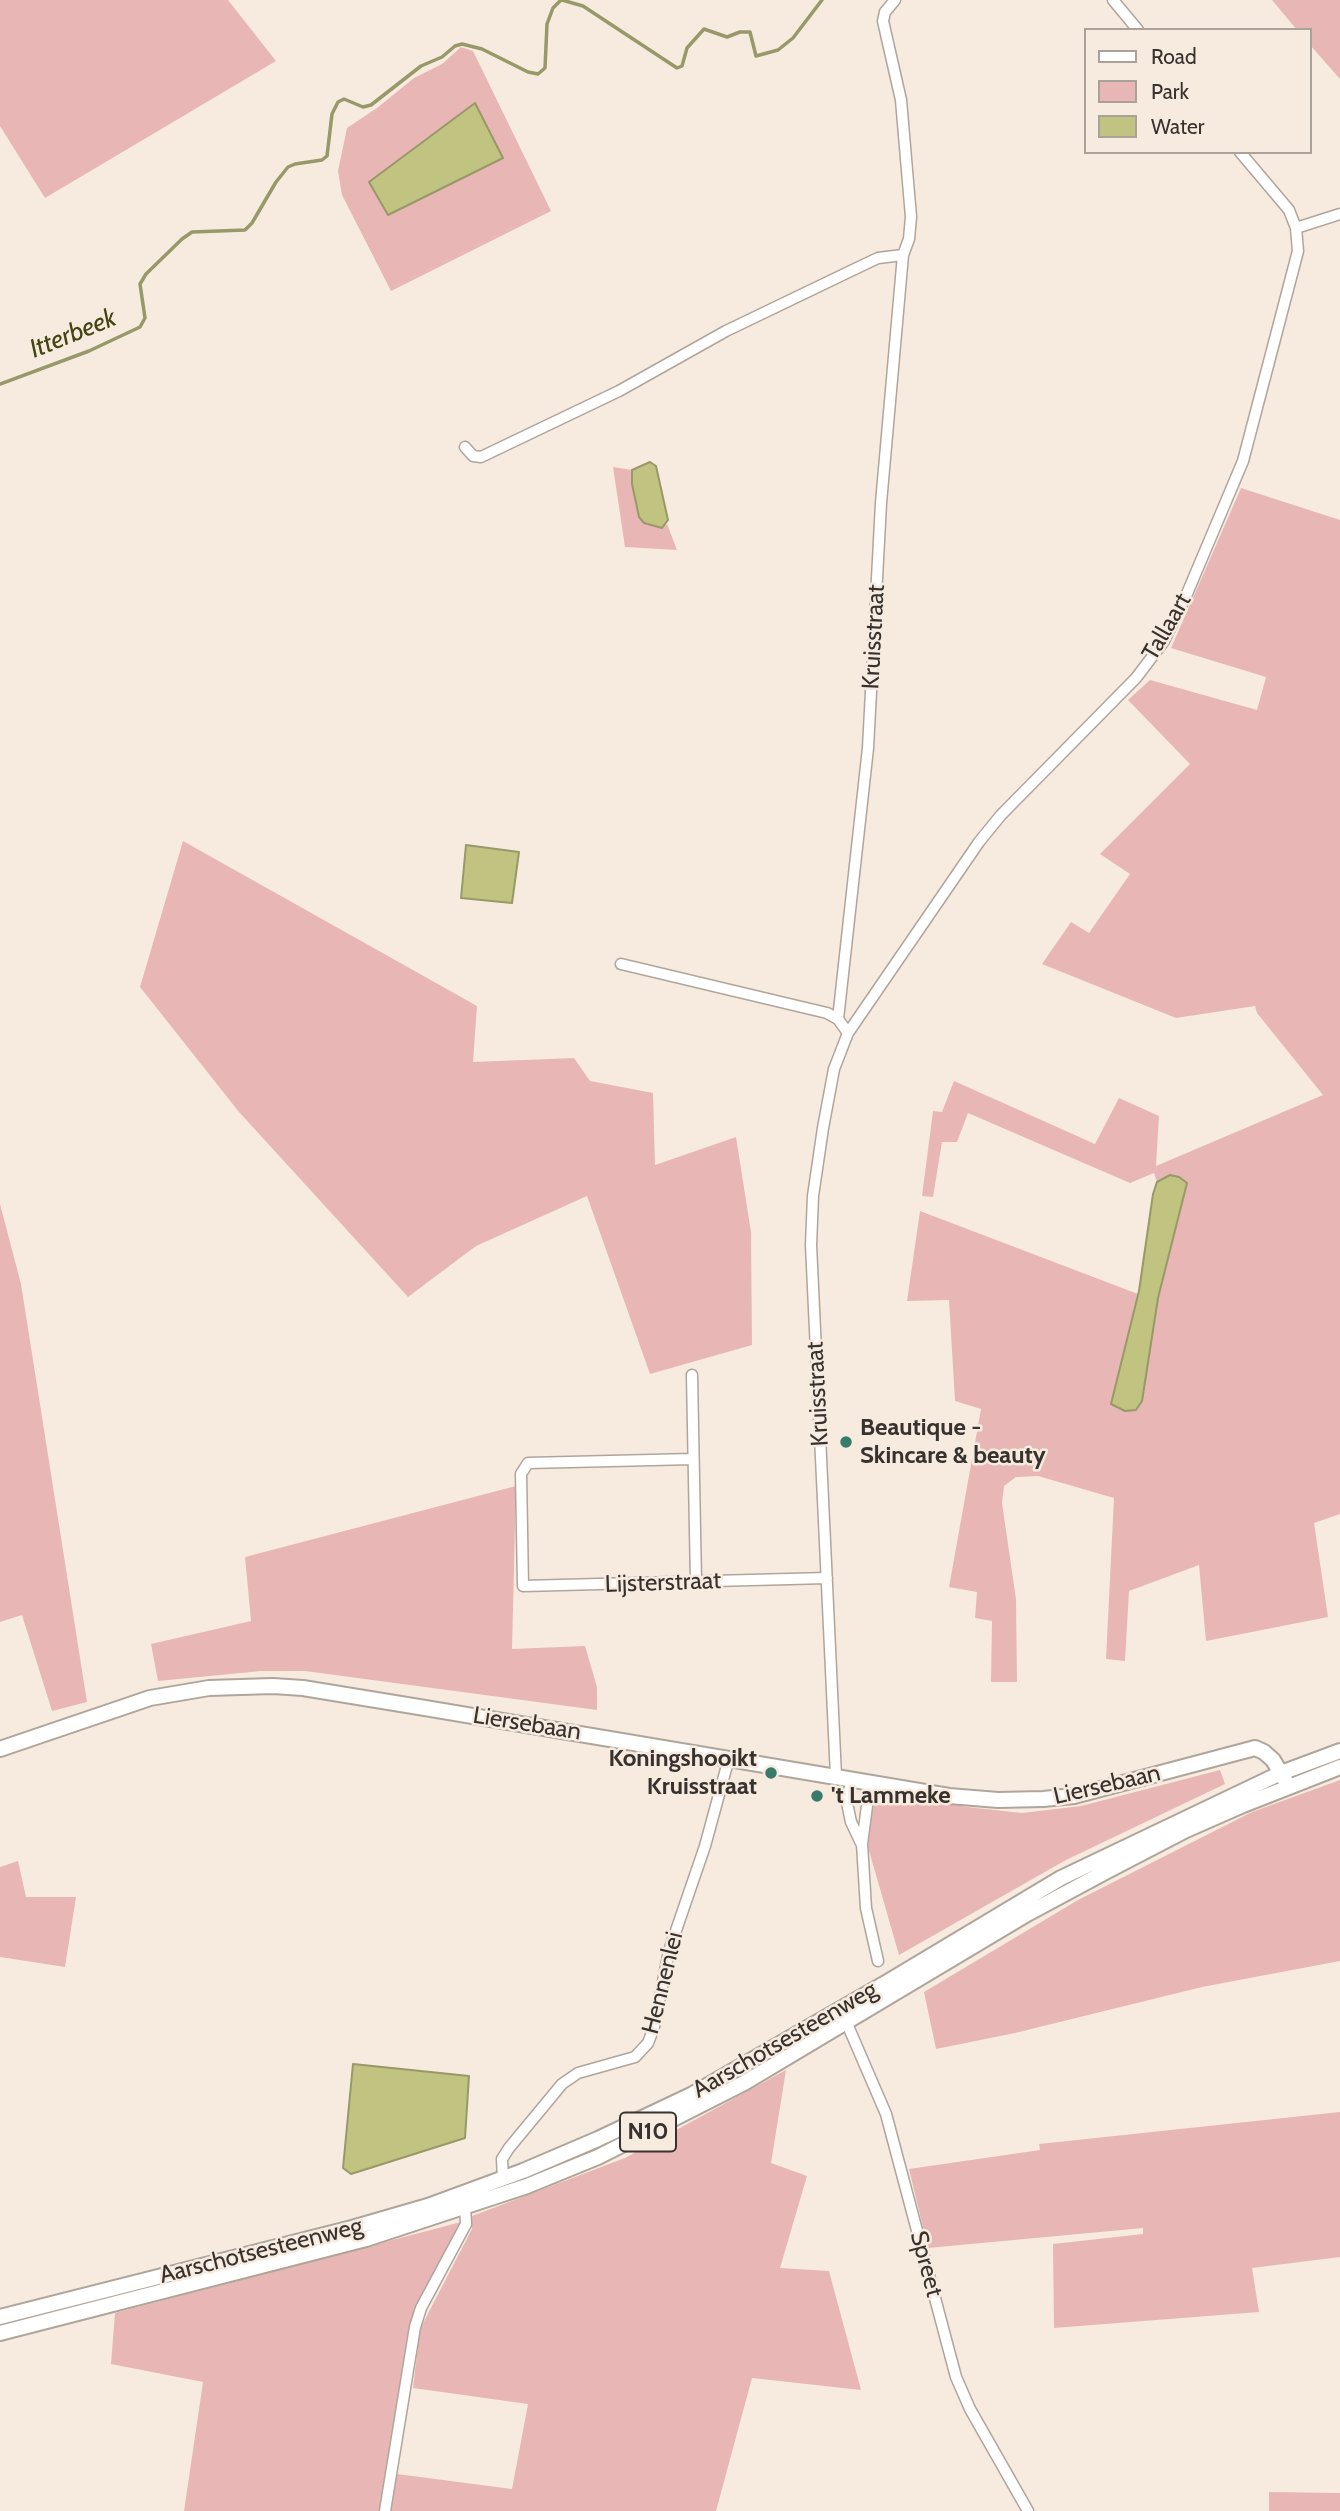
<!DOCTYPE html>
<style>
body{margin:0}
#map{position:relative;width:1340px;height:2511px;overflow:hidden;background:#f7ebe0;font-family:Cabin,sans-serif}
canvas{display:block}
.legend{position:absolute;left:1084px;top:28px;width:228px;height:126px;box-sizing:border-box;background:#f7ebe0;border:2px solid #aaa199;margin:0;padding:9px 12px;list-style:none;font-size:21px;color:#37322e}
.legend li{display:flex;align-items:center;gap:14px;height:35px}
.legend b{width:35px;border:2px solid #aaa199}
</style>
<div id="map">
<canvas width="1340" height="2511"></canvas>
<ul class="legend">
<li><b style="height:9px;background:#fff"></b>Road</li>
<li><b style="height:19px;background:#e8b7b5"></b>Park</li>
<li><b style="height:19px;background:#c1c481"></b>Water</li>
</ul>
</div>
<script>
const ctx = document.querySelector('canvas').getContext('2d');
ctx.lineJoin = 'round';
function paint(path, color) { ctx.fillStyle = color; ctx.fill(path, 'evenodd'); }
const poly = rows => new Path2D(rows.map(r => 'M' + r).join(''));
function stroke(path, color, width, dash) { ctx.strokeStyle = color; ctx.lineWidth = width; ctx.lineCap = dash ? 'butt' : 'round'; ctx.setLineDash(dash || []); ctx.stroke(path); }
function drawText(font, color, halo, rows, align = 'center') {
  ctx.font = font + ' Cabin,sans-serif'; ctx.lineWidth = 5; ctx.setLineDash([]); ctx.textBaseline = 'middle'; ctx.strokeStyle = halo; ctx.fillStyle = color; for (const [text, x, y, turn = 0] of rows) {
    ctx.save(); ctx.translate(x, y); ctx.rotate((+turn || 0) * Math.PI / 180); ctx.textAlign = isNaN(turn) ? turn : align; if (halo) ctx.strokeText(text, 0, 0); ctx.fillText(text, 0, 0); ctx.restore();
  }
}
const green = poly([
 [0,0,228,0,276,61,45,198,0,126],
 [1272,0,1340,0,1340,79,1310,45,1310,30,1297,30],
 [461,47,473,51,551,211,391,291,342,195,338,171,347,128,377,108,414,78,442,64],
 [613,467,632,470,632,484,662,528,667,524,677,550,625,547],
 [1241,488,1340,520,1340,1514,1314,1523,1328,1617,1206,1641,1199,1565,1129,1591,1125,1661,1106,1659,1114,1498,1038,1476,1016,1477,1004,1486,1002,1503,1016,1599,1017,1682,991,1682,992,1621,975,1618,977,1592,949,1587,981,1409,955,1401,949,1300,907,1301,920,1211,1138,1294,1111,1403,1142,1401,1158,1298,1170,1175,1157,1182,1154,1173,1130,1183,968,1113,957,1142,942,1142,933,1197,922,1196,933,1111,942,1112,954,1081,1095,1144,1119,1098,1159,1116,1156,1166,1323,1095,1257,1013,1255,1006,1176,1018,1042,964,1071,922,1089,933,1130,874,1100,854,1190,764,1128,700,1150,680,1257,710,1266,677,1171,648],
 [183,841,477,1006,473,1062,574,1058,590,1081,653,1093,655,1165,736,1137,751,1232,752,1345,650,1374,587,1196,476,1246,408,1297,239,1112,140,987],
 [0,1204,21,1284,87,1702,52,1711,22,1615,0,1622],
 [516,1486,512,1649,585,1646,597,1687,597,1710,305,1671,261,1671,158,1681,151,1644,251,1621,245,1557],
 [1220,1770,1225,1784,1066,1860,899,1955,868,1847,874,1791,967,1807,1022,1813,1081,1806],
 [1340,1780,1340,1961,1202,1987,1015,2033,936,2049,924,1992,1078,1900,1252,1812],
 [18,1861,26,1897,76,1897,65,1967,0,1957,0,1867],
 [786,2070,771,2163,807,2176,780,2268,829,2271,861,2390,752,2378,716,2511,390,2511,397,2474,512,2489,528,2404,413,2388,420,2329,472,2229,472,2216,625,2158],
 [1340,2112,1340,2257,1252,2268,1259,2312,1054,2328,1053,2244,1143,2234,1143,2228,928,2248,909,2169,1040,2150,1039,2144],
 [461,2222,455,2239,414,2309,407,2339,379,2511,184,2511,203,2382,111,2364,115,2313],
 [1269,2492,1340,2493,1340,2511,1269,2511]
]);
const water = poly([
 [475,103,503,158,388,215,369,182,475,103],
 [650,462,656,466,668,520,662,528,644,523,639,517,632,484,632,470,650,462],
 [466,845,519,852,512,903,461,898,466,845],
 [1170,1175,1179,1177,1187,1183,1158,1298,1142,1401,1136,1410,1125,1411,1111,1404,1139,1291,1153,1194,1157,1182,1170,1175],
 [353,2064,469,2076,465,2138,351,2174,343,2168,353,2064]
]);
const stream = poly([
 [562,0,583,6,677,68,682,66,687,48,704,29,727,37,740,32,750,32,756,56,778,50,793,38,822,0],
 [0,384,89,351,140,327,145,318,140,284,146,274,182,239,192,232,245,230,252,223,276,182,288,167,295,164,322,160,327,156,332,114,338,102,344,99,363,107,371,105,421,66,442,57,455,46,462,44,482,49,528,72,538,74,545,68,547,24,553,8,561,0]
]);
const street = poly([
 [1113,0,1138,30],
 [1296,228,1340,214],
 [465,447,473,456,481,457,619,391,726,331,859,267,878,258,903,255],
 [621,964,827,1013,838,1019],
 [848,1033,979,842,1001,815,1136,678,1164,641,1186,596,1243,461,1298,251,1296,228,1289,210,1240,152],
 [692,1375,696,1582],
 [693,1459,528,1463,521,1474,523,1586,827,1578],
 [836,1776,811,1245,813,1196,823,1128,834,1069,848,1033,838,1019,868,748,881,503,903,255,909,239,911,217,901,100,883,21,885,12,895,0],
 [853,1780,846,1798,851,1822,861,1843],
 [870,1783,862,1844,866,1908,878,1961],
 [845,2019,886,2114,956,2377,970,2409,1028,2511],
 [503,2179,502,2159,509,2148,562,2084,578,2073,635,2057,648,2043,654,2027,669,1951,705,1846,729,1758],
 [385,2511,415,2327,421,2308,466,2224,465,2206]
]);
const secondary = poly([
 [0,1749,150,1698,209,1688,273,1686,303,1688,425,1708,949,1796,998,1800,1043,1799,1074,1796,1255,1748,1264,1752,1273,1760,1288,1785]
]);
const primary = poly([
 [0,2317,352,2228,428,2206,523,2171,598,2139,691,2095,889,1981,1061,1878,1281,1773,1340,1751],
 [0,2333,366,2239,527,2186,598,2157,744,2083,1027,1914,1107,1871,1186,1830,1243,1805,1340,1767]
]);
const markers = [
 [846,1442,7,"#387a6c"],
 [771,1773,7,"#387a6c"],
 [817,1796,7,"#387a6c"]
];
const shields = [
 [648,2132,56]
];
const shieldNames = [
 ["N10",648,2132]
];
const streetNames = [
 ["Tallaart",1167,627,-60],
 ["Kruisstraat",874,637,-87],
 ["Kruisstraat",818,1394,-93],
 ["Lijsterstraat",663,1583,-2],
 ["Liersebaan",527,1724,9],
 ["Liersebaan",1107,1785,-13],
 ["Hennenlei",663,1983,-76],
 ["Aarschotsesteenweg",785,2040,-30],
 ["Aarschotsesteenweg",261,2251,-14],
 ["Spreet",926,2264,75]
];
const poiNames = [
 ["Beautique -",860,1428],
 ["Skincare & beauty",860,1456],
 ["Koningshooikt",757,1759,"right"],
 ["Kruisstraat",757,1787,"right"],
 ["'t Lammeke",831,1796]
];
const waterNames = [
 ["Itterbeek",73,334,-22]
];
paint(green, '#e8b7b5');
paint(water, '#c1c481');
stroke(water, '#989868', 2);
stroke(stream, '#989868', 3.5);
stroke(street, '#b0a59b', 13);
stroke(secondary, '#b0a59b', 18);
stroke(primary, '#b0a59b', 18);
stroke(street, '#fff', 10);
stroke(secondary, '#fff', 14);
stroke(primary, '#fff', 14);
for (const [x, y, r, color] of markers) { const dot = new Path2D(); dot.arc(x, y, r, 0, 2 * Math.PI); ctx.fillStyle = color; ctx.fill(dot); stroke(dot, '#f7ebe0', 2.5); }
for (const [x, y, w] of shields) { const box = new Path2D(); box.roundRect(x - w / 2, y - 19.5, w, 39, 5); ctx.fillStyle = '#f7ebe0'; ctx.fill(box); stroke(box, '#37322e', 2); }
drawText('bold 23px', '#37322e', null, shieldNames);
drawText('24px', '#37322e', '#f7ebe0', streetNames);
drawText('bold 24px', '#37322e', '#f7ebe0', poiNames, 'left');
drawText('italic 26px', '#434410', '#f7ebe0', waterNames);
</script>
